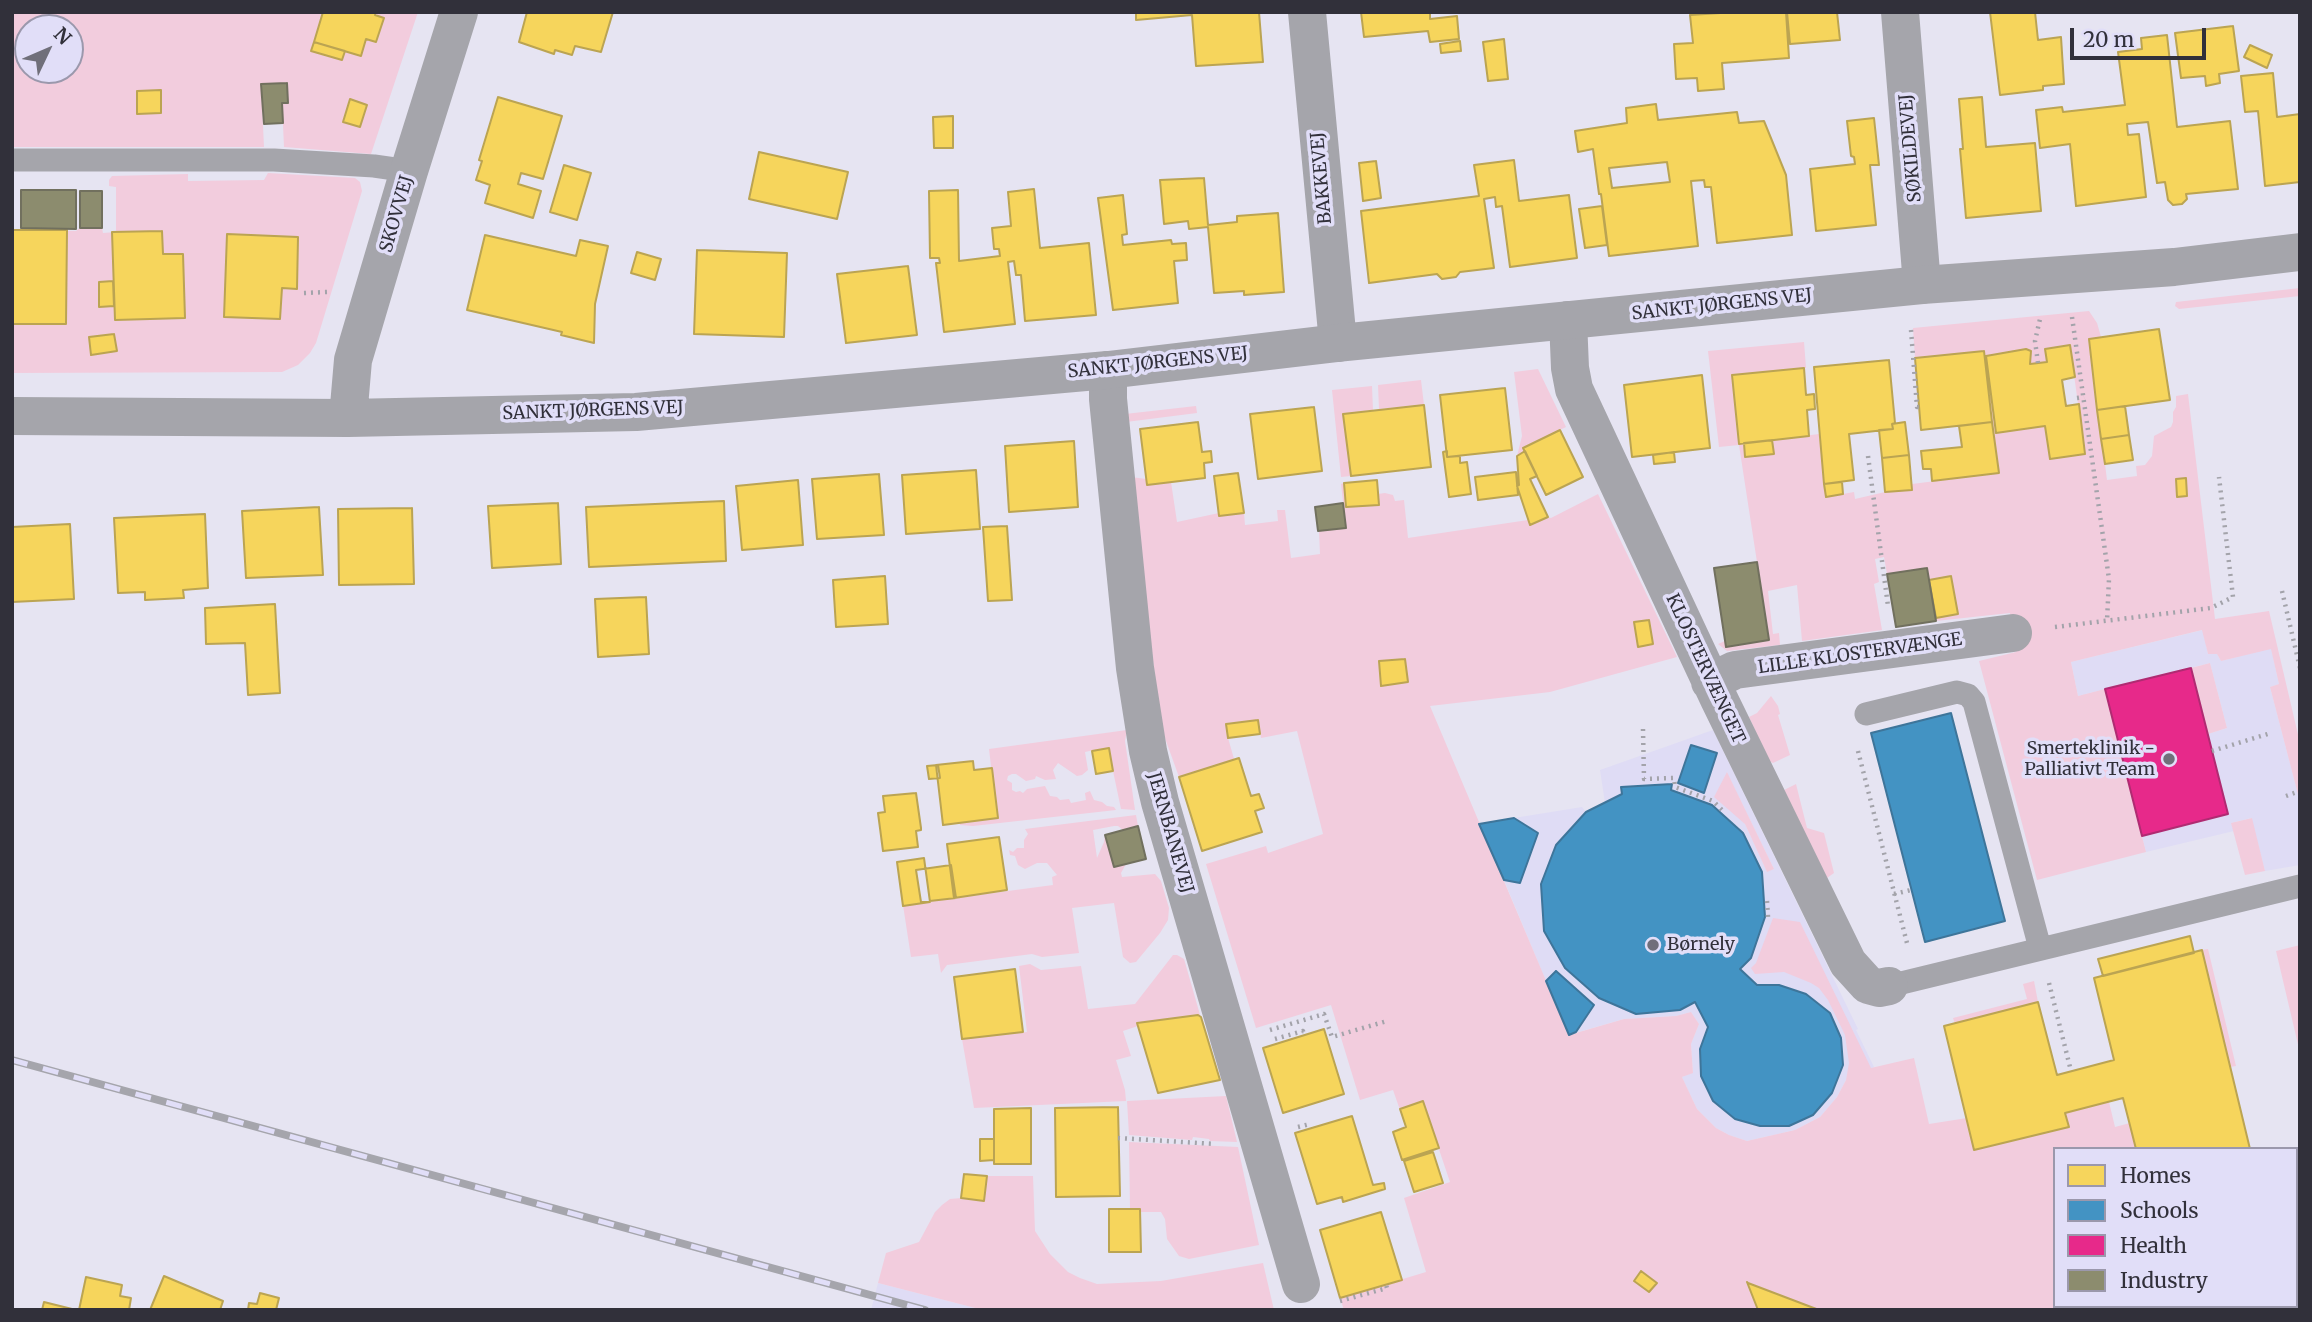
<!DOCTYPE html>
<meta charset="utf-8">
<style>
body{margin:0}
#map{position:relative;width:2312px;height:1322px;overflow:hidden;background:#e6e4f2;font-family:Merriweather,serif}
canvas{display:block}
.frame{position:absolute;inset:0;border:14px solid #31303a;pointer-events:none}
.legend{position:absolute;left:2053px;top:1147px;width:245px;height:161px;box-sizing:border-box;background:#e1def8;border:2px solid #9b98ac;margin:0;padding:9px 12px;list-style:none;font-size:21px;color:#31303a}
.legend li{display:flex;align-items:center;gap:14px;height:35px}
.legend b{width:35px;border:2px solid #9b98ac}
.north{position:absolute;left:14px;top:14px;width:70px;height:70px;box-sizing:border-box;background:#e1def8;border:2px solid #9b98ac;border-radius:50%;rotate:46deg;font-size:19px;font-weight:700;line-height:28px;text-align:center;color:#31303a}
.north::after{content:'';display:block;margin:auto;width:24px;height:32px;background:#706f7a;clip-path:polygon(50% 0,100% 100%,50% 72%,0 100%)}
.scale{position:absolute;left:2070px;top:28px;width:136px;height:32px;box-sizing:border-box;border:4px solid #31303a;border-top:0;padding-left:9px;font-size:21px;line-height:24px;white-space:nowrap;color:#31303a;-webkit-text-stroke:5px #e1def8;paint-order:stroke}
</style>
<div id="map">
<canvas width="2312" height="1322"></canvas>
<div class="frame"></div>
<ul class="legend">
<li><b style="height:19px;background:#f6d55c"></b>Homes</li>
<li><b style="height:19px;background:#4393c3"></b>Schools</li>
<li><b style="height:19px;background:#e7298a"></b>Health</li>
<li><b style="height:19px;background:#8c8c6e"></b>Industry</li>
</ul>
<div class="north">N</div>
<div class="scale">20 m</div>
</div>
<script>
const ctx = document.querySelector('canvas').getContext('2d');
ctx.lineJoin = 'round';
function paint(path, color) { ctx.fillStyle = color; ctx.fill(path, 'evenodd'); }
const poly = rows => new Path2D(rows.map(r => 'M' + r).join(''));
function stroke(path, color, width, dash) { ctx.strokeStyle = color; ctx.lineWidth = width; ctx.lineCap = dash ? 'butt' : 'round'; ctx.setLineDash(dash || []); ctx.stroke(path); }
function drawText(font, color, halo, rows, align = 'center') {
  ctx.font = font + ' Merriweather,serif'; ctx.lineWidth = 7; ctx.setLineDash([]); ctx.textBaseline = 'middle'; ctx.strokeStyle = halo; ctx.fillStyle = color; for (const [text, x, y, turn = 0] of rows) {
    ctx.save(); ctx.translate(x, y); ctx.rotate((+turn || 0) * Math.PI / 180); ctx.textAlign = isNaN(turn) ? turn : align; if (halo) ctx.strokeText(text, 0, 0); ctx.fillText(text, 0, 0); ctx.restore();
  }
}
const built = poly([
 [2203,630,2208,654,2217,654,2221,661,2271,648,2279,684,2270,687,2300,802,2300,865,2265,871,2251,818,2231,823,2234,831,2146,852,2142,836,2228,814,2208,734,2227,728,2210,663,2078,696,2071,662],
 [1713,730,1858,1029,1856,1030,1874,1067,1846,1080,1837,1097,1820,1117,1795,1130,1747,1141,1729,1135,1716,1128,1697,1109,1682,1077,1693,1072,1691,1044,1699,1024,1691,1012,1676,1016,1624,1019,1575,1033,1594,1005,1556,972,1546,981,1504,880,1505,880,1514,818,1582,807,1586,812,1556,845,1541,884,1544,931,1565,968,1598,998,1636,1013,1680,1010,1695,1002,1708,1027,1700,1049,1701,1076,1713,1101,1735,1119,1760,1126,1789,1126,1813,1115,1832,1093,1843,1065,1806,994,1779,985,1757,985,1740,969,1751,958,1712,805,1671,790,1672,784,1621,787,1622,794,1605,803,1600,770],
 [1691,745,1717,754,1704,792,1678,783],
 [1727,772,1727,773,1774,869,1767,871,1745,824],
 [878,1283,983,1310,871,1310]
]);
const green = poly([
 [12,12,323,12,342,60,345,51,361,56,366,39,376,42,383,18,375,15,376,12,418,12,371,154,284,147,282,103,288,103,287,83,261,84,264,147,12,147],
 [28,28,70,28,70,70,28,70],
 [268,173,355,178,360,182,362,191,316,343,310,353,298,365,282,372,12,373,12,230,76,231,80,228,102,228,103,233,116,232,116,187,109,186,109,180,112,176,188,174,188,181,264,180],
 [2300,288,2300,296,2179,309,2175,306,2176,302],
 [2089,311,2097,323,2101,337,2089,339,2107,480,2137,476,2136,466,2145,465,2152,456,2154,436,2171,427,2173,422,2173,412,2176,407,2176,396,2188,394,2215,619,2269,611,2300,743,2300,802,2270,687,2279,684,2271,649,2221,661,2217,654,2208,654,2202,630,2071,662,2078,696,2105,689,2146,852,2037,880,1979,661,2016,652,2010,613,1936,621,1936,618,1958,614,1951,577,1929,580,1927,568,1887,574,1884,557,1875,559,1879,582,1874,584,1882,630,1802,641,1797,585,1768,591,1773,634,1779,633,1780,645,1727,651,1718,644,1725,641,1726,647,1769,640,1739,445,1719,447,1708,351,1804,342,1806,368,1732,375,1739,444,1744,443,1746,457,1773,454,1772,440,1819,434,1826,497,1854,492,1855,499,1885,492,1912,490,1912,484,1998,473,1984,351,1915,358,1913,328],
 [2070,346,2085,454,2050,459,2045,426,1996,433,1986,357,2023,351,2030,356,2030,364,2047,362,2045,349],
 [1538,369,1566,427,1524,447,1525,451,1517,456,1522,436,1514,372],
 [1421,380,1424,405,1379,409,1378,385],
 [1372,386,1373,410,1343,414,1351,476,1341,477,1332,390],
 [1196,406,1197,413,1126,422,1125,414],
 [1131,477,1146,479,1147,485,1171,482,1177,522,1219,513,1220,516,1244,513,1245,525,1278,521,1277,510,1285,510,1291,558,1320,554,1319,531,1346,528,1341,484,1344,483,1347,507,1379,505,1378,494,1385,493,1393,495,1395,501,1404,500,1408,538,1528,520,1530,525,1548,517,1551,518,1598,494,1677,657,1550,692,1430,706,1569,1035,1624,1019,1676,1016,1691,1012,1699,1024,1691,1044,1693,1073,1682,1077,1697,1109,1716,1128,1729,1135,1747,1141,1795,1130,1820,1117,1837,1097,1846,1080,1849,1063,1845,1035,1828,1000,1819,988,1811,983,1784,972,1755,974,1751,968,1756,963,1773,918,1800,922,1871,1068,1914,1058,1929,1124,1967,1118,1975,1150,2068,1127,2065,1113,2109,1102,2115,1127,2130,1123,2136,1149,2055,1149,2055,1306,2175,1306,2175,1310,1819,1310,1747,1282,1758,1310,1344,1310,1340,1298,1426,1272,1404,1198,1450,1182,1423,1102,1400,1110,1393,1090,1360,1100,1331,1005,1256,1028,1206,864,1266,846,1268,853,1323,834,1297,731,1261,738,1258,720,1227,723,1228,738,1234,759,1179,777,1161,727],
 [2210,663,2227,728,2208,734,2191,668],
 [1771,696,1778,706,1780,714,1778,715,1790,755,1773,763,1769,761,1749,717,1757,713],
 [1127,730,1125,741,1135,810,1121,809,1113,771,1094,750,1085,752,1088,770,1082,775,1077,776,1058,763,1053,770,1056,779,1045,780,1036,776,1035,779,1026,781,1016,774,1012,774,1008,776,1007,780,1012,783,1012,790,1016,792,1020,791,1023,793,1027,789,1045,786,1050,796,1057,797,1060,800,1069,799,1071,803,1086,800,1085,793,1090,791,1094,800,1102,802,1107,806,1114,807,1116,810,973,826,960,825,960,821,997,817,989,749],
 [1727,772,1774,869,1767,872,1745,824,1714,797],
 [1796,784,1807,828,1824,833,1834,873,1827,878,1784,790],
 [1136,815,1138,826,1123,830,1118,826,1114,826,1093,830,1097,858,1104,842,1105,835,1114,867,1126,864,1121,873,1122,877,1155,874,1161,881,1169,908,1168,920,1160,933,1136,962,1130,963,1123,957,1114,903,1072,908,1079,953,1042,957,1032,954,947,965,941,973,938,954,911,957,903,905,1053,885,1052,877,1057,875,1047,863,1037,863,1025,869,1018,865,1015,856,1010,855,1009,850,1013,852,1017,848,1024,848,1024,840,1028,834,1025,829],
 [2252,818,2265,871,2245,875,2231,823],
 [2300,945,2300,1053,2276,951],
 [2208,949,2236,1066,2230,1067,2202,950],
 [1173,955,1177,955,1184,959,1200,1015,1138,1023,1138,1026,1123,1031,1131,1056,1116,1060,1125,1090,1126,1101,974,1108,962,1039,1027,1032,1019,966,1030,964,1041,970,1081,966,1088,1009,1135,1004],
 [2034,981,2038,1002,1955,1024,1953,1018,2027,999,2023,984],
 [1226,1096,1237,1142,1210,1141,1209,1139,1193,1137,1192,1140,1129,1135,1127,1101],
 [1129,1142,1238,1147,1259,1245,1189,1259,1179,1256,1167,1239,1165,1219,1161,1212,1140,1212,1139,1209,1130,1209],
 [987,1176,1033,1176,1035,1231,1050,1254,1068,1272,1080,1278,1097,1284,1161,1281,1263,1263,1274,1310,983,1310,878,1283,886,1253,919,1242,935,1212,942,1205,950,1199,961,1198,984,1201]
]);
const homes = poly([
 [323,12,376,12,375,15,384,18,376,42,366,39,361,56,314,42,323,12],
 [527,12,613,12,601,52,575,46,572,55,555,50,554,54,519,42,527,12],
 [1136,12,1259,12,1263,62,1196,66,1192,15,1136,20,1136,12],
 [1361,12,1430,12,1430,19,1457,16,1459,39,1430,42,1428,31,1364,37,1361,12],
 [1736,12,1786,12,1789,58,1722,63,1724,89,1698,91,1697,78,1676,79,1674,44,1693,43,1690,15,1736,12],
 [1787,12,1837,12,1840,40,1790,44,1787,12],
 [1990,12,2035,12,2038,40,2061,37,2064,84,2043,86,2043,90,2000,95,1990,12],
 [2233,26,2239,71,2219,74,2220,83,2206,86,2205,76,2181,78,2175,33,2233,26],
 [2167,35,2177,127,2230,121,2238,189,2186,194,2187,199,2182,204,2173,205,2168,200,2165,182,2157,183,2148,122,2127,124,2128,135,2139,134,2146,197,2076,206,2070,144,2040,148,2036,110,2062,107,2063,112,2125,105,2118,52,2142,49,2141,38,2167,35],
 [1504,39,1508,79,1488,81,1483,42,1504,39],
 [1460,41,1461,51,1441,53,1440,44,1460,41],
 [314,42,345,51,342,60,311,51,314,42],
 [2250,45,2272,55,2267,68,2244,57,2250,45],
 [2273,73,2277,117,2300,114,2300,182,2265,186,2258,111,2245,112,2241,76,2273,73],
 [161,90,161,113,137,114,137,91,161,90],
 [498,97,562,116,543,179,521,173,518,184,541,191,533,218,485,203,490,185,476,180,482,161,479,160,498,97],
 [1982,97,1986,147,2035,143,2041,211,1966,218,1960,149,1963,149,1959,99,1982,97],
 [350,99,367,105,360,127,343,122,350,99],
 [1656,104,1658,120,1737,112,1739,123,1764,121,1786,175,1792,235,1717,243,1711,187,1705,187,1704,180,1691,181,1698,246,1609,256,1601,194,1599,194,1593,149,1578,152,1575,131,1627,123,1626,108,1656,104],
 [1667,162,1670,182,1612,188,1609,168,1667,162],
 [953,116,953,148,934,148,933,117,953,116],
 [1874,118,1879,165,1870,165,1876,225,1816,231,1810,169,1855,164,1854,157,1851,156,1847,121,1874,118],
 [759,152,848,172,837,219,749,199,759,152],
 [1514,160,1519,201,1569,195,1577,258,1510,267,1502,206,1496,207,1495,197,1484,199,1494,268,1460,272,1456,277,1442,279,1437,274,1369,283,1361,211,1479,196,1474,165,1514,160],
 [1376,161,1381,198,1363,201,1359,163,1376,161],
 [564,165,591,173,577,220,550,212,564,165],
 [1204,178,1208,225,1237,222,1237,216,1278,213,1284,292,1244,295,1244,291,1214,293,1208,227,1189,229,1188,221,1164,224,1160,180,1204,178],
 [1034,189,1040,248,1089,243,1096,315,1025,321,1021,275,1016,275,1014,261,1008,262,1015,324,944,332,936,263,940,263,939,258,930,258,929,191,958,190,959,261,1000,256,999,249,994,249,992,228,1011,226,1008,192,1034,189],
 [1123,195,1127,234,1122,235,1123,245,1171,240,1172,244,1186,243,1187,260,1174,261,1178,303,1113,310,1098,198,1123,195],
 [1602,206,1607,245,1585,248,1579,209,1602,206],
 [12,230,67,230,66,324,12,324,12,230],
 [162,231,163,254,183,254,185,318,115,320,112,232,162,231],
 [227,234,298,237,297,289,282,288,280,319,224,317,227,234],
 [485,235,576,256,580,240,608,246,595,304,594,343,561,335,562,332,467,310,485,235],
 [697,250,787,253,784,337,694,334,697,250],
 [637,252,661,259,655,280,631,273,637,252],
 [908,266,917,335,846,343,837,274,908,266],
 [113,281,114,306,99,307,99,282,113,281],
 [2159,329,2170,400,2097,410,2089,339,2159,329],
 [114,334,117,351,91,355,89,337,114,334],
 [2070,345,2075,377,2062,380,2066,406,2079,404,2085,454,2050,459,2045,426,1996,433,1986,356,2026,349,2031,351,2030,364,2047,362,2045,349,2070,345],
 [1984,351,1992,422,1921,430,1915,358,1984,351],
 [1889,360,1895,423,1892,424,1893,429,1849,434,1854,480,1824,484,1814,367,1889,360],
 [1804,368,1806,395,1814,394,1815,409,1807,410,1809,436,1739,444,1732,375,1804,368],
 [1702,375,1710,448,1632,457,1624,385,1702,375],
 [1505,388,1512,450,1447,457,1440,395,1505,388],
 [1424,405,1431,467,1351,476,1343,414,1424,405],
 [2125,406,2129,435,2101,439,2097,410,2125,406],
 [1314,407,1322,471,1258,479,1250,414,1314,407],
 [1198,422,1202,452,1211,451,1212,462,1204,463,1205,478,1147,485,1140,429,1198,422],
 [1905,422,1909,455,1882,458,1879,430,1893,429,1892,424,1905,422],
 [1992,422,1999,473,1932,481,1931,469,1923,469,1921,451,1962,447,1959,426,1992,422],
 [1560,430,1583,477,1546,495,1523,448,1560,430],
 [2129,435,2133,460,2105,464,2101,439,2129,435],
 [1772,440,1774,454,1745,457,1744,443,1772,440],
 [1074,441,1078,507,1009,512,1005,446,1074,441],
 [1447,451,1447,457,1460,456,1460,463,1467,462,1471,494,1449,497,1443,452,1447,451],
 [1525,451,1537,476,1530,479,1548,517,1530,525,1517,486,1519,485,1517,456,1525,451],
 [1674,452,1675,462,1654,464,1653,455,1674,452],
 [1909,455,1912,490,1885,492,1882,458,1909,455],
 [976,470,980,529,906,534,902,475,976,470],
 [1516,472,1518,495,1478,500,1475,477,1516,472],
 [1238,473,1244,513,1219,516,1214,476,1238,473],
 [879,474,884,535,817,539,812,479,879,474],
 [2186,478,2187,496,2177,497,2176,479,2186,478],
 [798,480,803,545,742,550,736,486,798,480],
 [1377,480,1379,505,1346,507,1344,483,1377,480],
 [1842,482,1843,494,1826,497,1824,484,1842,482],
 [724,501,726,561,589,567,586,507,724,501],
 [558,503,561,564,492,568,488,506,558,503],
 [319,507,323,575,246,578,242,511,319,507],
 [412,508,414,584,339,585,338,509,412,508],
 [205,514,208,588,183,590,184,598,145,600,145,592,118,593,114,518,205,514],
 [70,524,74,599,12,602,12,527,70,524],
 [1007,526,1012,600,988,601,983,527,1007,526],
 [885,576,888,624,836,627,833,580,885,576],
 [1951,576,1958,614,1936,618,1929,580,1951,576],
 [646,597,649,654,598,657,595,599,646,597],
 [275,604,280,693,248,695,245,643,206,644,205,608,275,604],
 [1649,620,1653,644,1638,647,1634,622,1649,620],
 [1405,659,1408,682,1381,686,1379,661,1405,659],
 [1258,720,1260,734,1228,738,1226,724,1258,720],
 [1109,748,1113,771,1096,774,1092,751,1109,748],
 [1239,758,1251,796,1259,794,1264,808,1255,811,1262,832,1202,851,1179,777,1239,758],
 [973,761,974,770,992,768,998,818,943,825,936,765,973,761],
 [938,765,940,778,929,779,927,766,938,765],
 [916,793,921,828,921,830,916,831,918,847,883,851,878,813,885,812,883,796,916,793],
 [999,837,1007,890,954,898,947,844,999,837],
 [924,858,930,902,903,906,897,862,924,858],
 [951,865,956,898,921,902,916,870,951,865],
 [2190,936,2194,953,2103,976,2098,959,2190,936],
 [2202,950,2250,1149,2136,1149,2123,1098,2065,1113,2069,1127,1974,1150,1944,1026,2038,1002,2057,1075,2114,1060,2094,978,2202,950],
 [1015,969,1023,1032,962,1039,954,977,1015,969],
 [1198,1015,1201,1017,1220,1080,1158,1093,1137,1023,1198,1015],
 [1324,1029,1344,1094,1283,1113,1263,1048,1324,1029],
 [1423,1101,1439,1148,1402,1160,1393,1132,1406,1127,1400,1109,1423,1101],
 [1118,1107,1120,1196,1056,1197,1055,1108,1118,1107],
 [1031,1108,1031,1164,994,1164,994,1109,1031,1108],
 [1352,1116,1373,1185,1384,1183,1385,1189,1343,1202,1342,1197,1317,1204,1295,1133,1352,1116],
 [980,1139,994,1139,994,1160,980,1161,980,1139],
 [1433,1152,1443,1183,1414,1192,1404,1161,1433,1152],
 [964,1174,987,1176,984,1201,961,1198,964,1174],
 [1109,1209,1140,1209,1141,1252,1109,1252,1109,1209],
 [1381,1212,1402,1280,1340,1298,1320,1230,1381,1212],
 [1641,1271,1657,1283,1649,1292,1634,1281,1641,1271],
 [164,1276,223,1301,220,1310,150,1310,164,1276],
 [86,1277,122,1285,120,1296,131,1298,129,1310,79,1310,86,1277],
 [1747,1282,1748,1283,1819,1310,1758,1310,1747,1282],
 [260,1293,279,1298,276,1310,248,1310,249,1303,257,1304,260,1293],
 [44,1302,76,1310,42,1310,44,1302],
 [2175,1306,2288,1306,2289,1310,2175,1310,2175,1306]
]);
const schools = poly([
 [1951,713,2005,921,1925,942,1871,733,1951,713],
 [1691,745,1717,753,1704,793,1678,783,1691,745],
 [1672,784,1671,790,1712,805,1743,833,1762,872,1765,917,1751,958,1740,969,1757,985,1779,985,1806,994,1830,1013,1841,1038,1843,1065,1832,1093,1813,1115,1789,1126,1760,1126,1735,1119,1713,1101,1701,1076,1700,1049,1708,1027,1695,1002,1680,1010,1636,1014,1599,998,1565,968,1544,931,1541,884,1556,845,1586,812,1622,794,1621,787,1672,784],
 [1514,818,1538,833,1520,883,1504,880,1479,824,1514,818],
 [1556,971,1594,1005,1576,1032,1569,1035,1546,981,1556,971]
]);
const health = poly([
 [2191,668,2228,814,2142,836,2105,689,2191,668]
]);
const industry = poly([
 [287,83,288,103,282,103,283,123,264,124,261,84,287,83],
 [21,190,76,190,76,229,21,228,21,190],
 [80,191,102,191,102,228,80,228,80,191],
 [1343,503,1346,528,1318,531,1315,507,1343,503],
 [1757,562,1769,640,1726,647,1714,568,1757,562],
 [1927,568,1936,621,1896,627,1887,574,1927,568],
 [1138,826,1146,859,1114,867,1105,835,1138,826]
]);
const path = poly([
 [304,293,327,292],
 [2072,317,2109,579,2107,621],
 [1911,330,1917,407,1919,407],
 [2038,363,2035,341,2040,319],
 [2077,398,2084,397],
 [1868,456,1888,606],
 [2282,591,2300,668],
 [2055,627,2211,608,2233,597,2219,477],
 [1643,729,1644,779,1674,778,1675,787,1713,801,1724,812],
 [1858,751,1908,947],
 [2212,751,2271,733],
 [2286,796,2300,791],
 [1894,894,1911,890],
 [1767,901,1768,917],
 [2049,983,2071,1071],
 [1270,1030,1324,1014,1332,1037,1387,1021],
 [1275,1039,1303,1031,1304,1035],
 [1298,1127,1310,1124],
 [1118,1138,1215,1144],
 [1340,1301,1387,1288,1386,1285]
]);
const service = poly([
 [12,160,274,160,374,166,409,171],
 [1866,714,1957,692,1968,695,1974,702,2040,948],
 [1889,986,2300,886]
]);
const minor = poly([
 [1307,12,1338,343],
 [1900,12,1922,285],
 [1568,320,1570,368,1574,389,1719,699,1848,963,1868,985,1879,988,1889,986],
 [1108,370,1108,399,1135,668,1148,751,1160,802,1301,1284],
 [1710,682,1735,670,2013,633]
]);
const tertiary = poly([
 [12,416,348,418,636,412,1108,370,1338,343,1922,285,2174,267,2300,252],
 [348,418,353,360,409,171,459,12]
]);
const rail = poly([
 [12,1060,925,1310]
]);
const markers = [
 [2169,759,7,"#706f7a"],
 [1653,945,7,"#706f7a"]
];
const streetNames = [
 ["SØKILDEVEJ",1911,148,-95],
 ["BAKKEVEJ",1322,178,-95],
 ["SKOVVEJ",397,214,-74],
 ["SANKT JØRGENS VEJ",1722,305,-6],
 ["SANKT JØRGENS VEJ",1158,363,-6],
 ["SANKT JØRGENS VEJ",593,411,-2],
 ["LILLE KLOSTERVÆNGE",1860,654,-8],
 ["KLOSTERVÆNGET",1705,669,65],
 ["JERNBANEVEJ",1170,833,74]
];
const poiNames = [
 ["Smerteklinik -",2155,749],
 ["Palliativt Team",2155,770],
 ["Børnely",1667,945,"left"]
];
paint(built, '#dfdcf5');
paint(green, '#f2ccdd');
paint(homes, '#f6d55c');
stroke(homes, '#bba452', 2);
paint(schools, '#4393c3');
stroke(schools, '#3e759a', 2);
paint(health, '#e7298a');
stroke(health, '#b02b72', 2);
paint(industry, '#8c8c6e');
stroke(industry, '#71705e', 2);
stroke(path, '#a3a3aa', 4.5, [2, 5]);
stroke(service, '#a5a5ab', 23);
stroke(minor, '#a5a5ab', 38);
stroke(tertiary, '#a5a5ab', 38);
stroke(rail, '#a5a5ac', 8);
stroke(rail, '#e1def8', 5, [16]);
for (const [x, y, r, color] of markers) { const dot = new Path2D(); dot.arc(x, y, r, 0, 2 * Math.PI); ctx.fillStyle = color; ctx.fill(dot); stroke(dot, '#e1def8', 2.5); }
drawText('18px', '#31303a', '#e1def8', streetNames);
drawText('18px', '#31303a', '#e1def8', poiNames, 'right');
</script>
